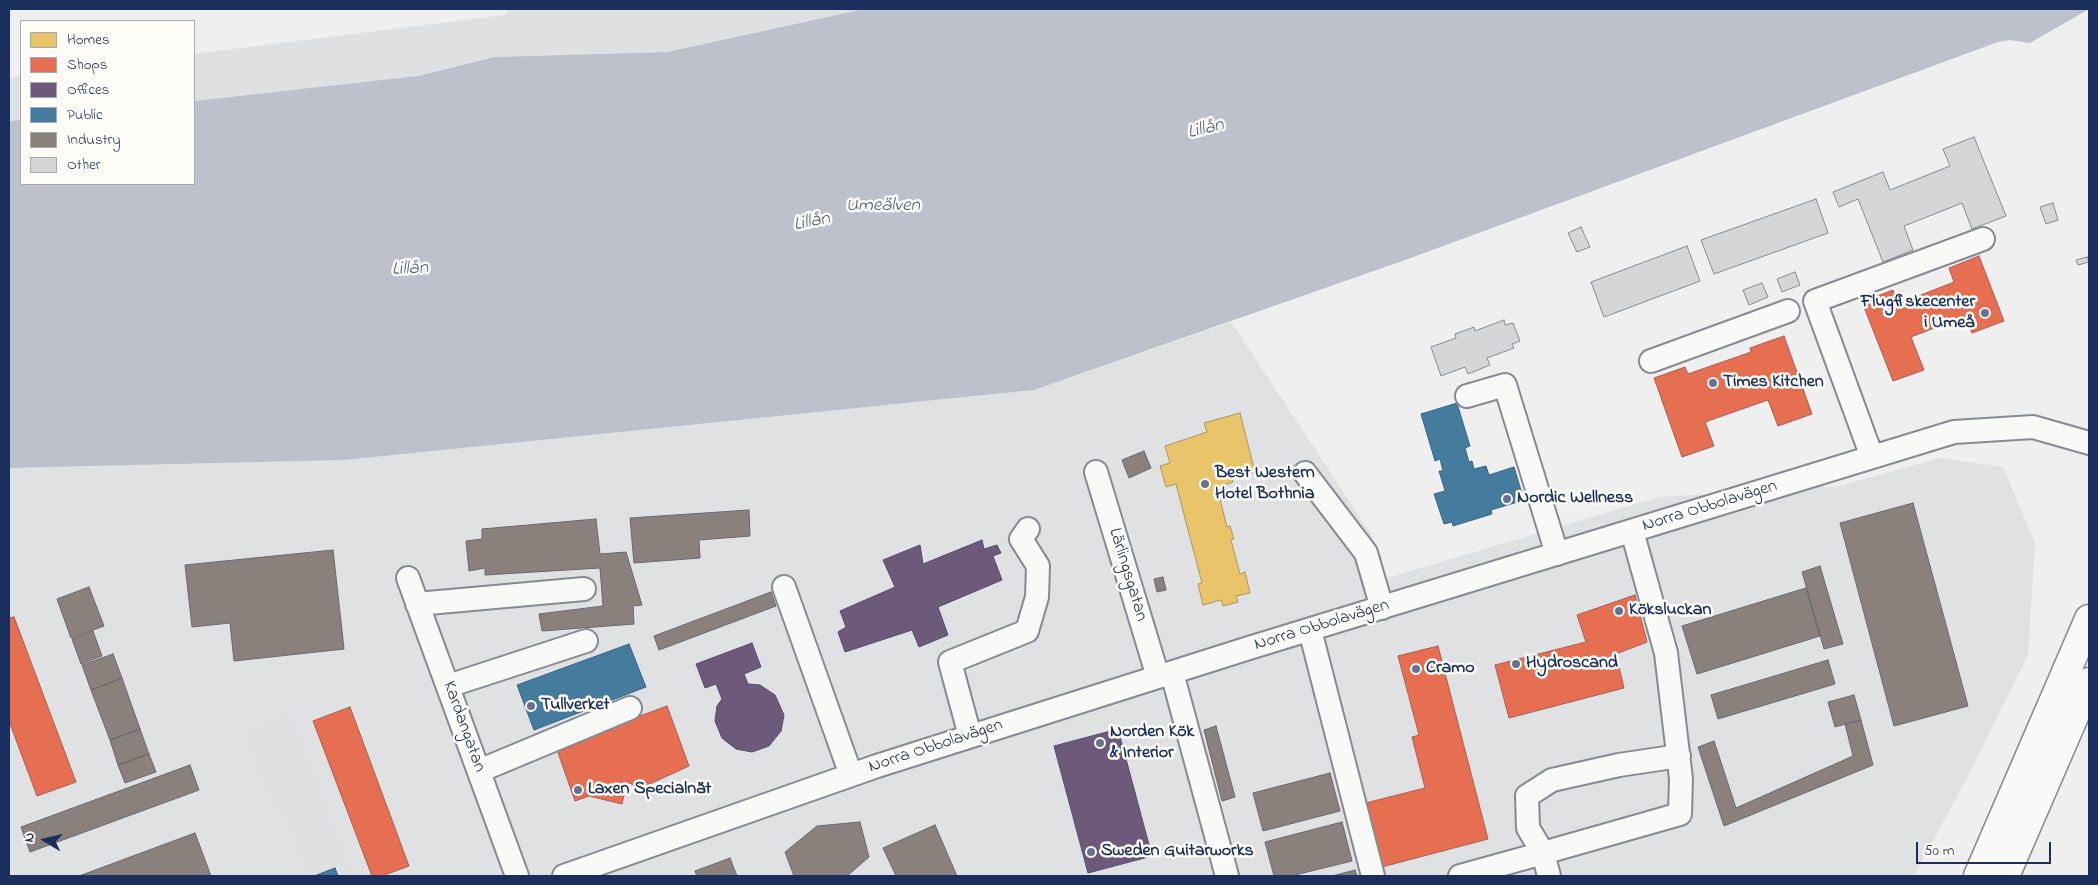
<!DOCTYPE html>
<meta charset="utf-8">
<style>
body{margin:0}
#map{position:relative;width:2098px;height:885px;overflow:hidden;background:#efefef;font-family:"Indie Flower",sans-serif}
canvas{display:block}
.frame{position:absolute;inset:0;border:10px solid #1b2f5e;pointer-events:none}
.legend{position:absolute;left:20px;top:20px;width:175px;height:165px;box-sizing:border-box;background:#fdfcf7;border:1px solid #a3aaba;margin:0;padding:6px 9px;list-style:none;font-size:15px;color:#1b2f5e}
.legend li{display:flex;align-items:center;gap:10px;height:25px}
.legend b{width:25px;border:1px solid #a3aaba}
.north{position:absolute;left:20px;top:815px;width:50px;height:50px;-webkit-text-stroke:4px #fdfcf7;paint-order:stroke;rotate:279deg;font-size:14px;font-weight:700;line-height:20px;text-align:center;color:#1b2f5e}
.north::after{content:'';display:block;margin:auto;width:18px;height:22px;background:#1b2f5e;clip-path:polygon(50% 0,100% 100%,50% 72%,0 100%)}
.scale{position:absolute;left:1916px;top:842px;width:135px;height:22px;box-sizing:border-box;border:2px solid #1b2f5e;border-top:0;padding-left:6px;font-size:15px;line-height:18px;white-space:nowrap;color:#1b2f5e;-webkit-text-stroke:4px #fdfcf7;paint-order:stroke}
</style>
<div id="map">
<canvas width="2098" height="885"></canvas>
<div class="frame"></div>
<ul class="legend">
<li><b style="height:14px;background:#e9c46a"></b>Homes</li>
<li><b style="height:14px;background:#e76f51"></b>Shops</li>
<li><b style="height:14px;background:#6d597a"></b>Offices</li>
<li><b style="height:14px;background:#457b9d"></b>Public</li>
<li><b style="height:14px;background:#8a817c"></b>Industry</li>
<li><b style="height:14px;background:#d5d6d8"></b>Other</li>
</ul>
<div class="north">N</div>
<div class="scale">50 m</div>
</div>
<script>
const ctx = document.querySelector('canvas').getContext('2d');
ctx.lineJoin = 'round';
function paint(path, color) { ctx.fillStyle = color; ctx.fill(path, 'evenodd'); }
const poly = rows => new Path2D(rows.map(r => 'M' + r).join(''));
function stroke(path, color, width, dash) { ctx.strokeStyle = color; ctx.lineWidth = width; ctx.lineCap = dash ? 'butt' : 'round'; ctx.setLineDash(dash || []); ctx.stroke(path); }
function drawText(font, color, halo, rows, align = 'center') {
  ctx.font = font + ' "Indie Flower",sans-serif'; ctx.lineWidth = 5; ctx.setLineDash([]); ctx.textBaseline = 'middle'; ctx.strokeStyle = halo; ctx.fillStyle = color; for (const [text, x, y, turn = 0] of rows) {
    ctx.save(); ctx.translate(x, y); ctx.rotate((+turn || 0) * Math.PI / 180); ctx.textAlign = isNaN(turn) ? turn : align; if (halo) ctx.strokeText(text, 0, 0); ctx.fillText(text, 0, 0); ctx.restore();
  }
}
const built = poly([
 [1231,322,1373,537,1384,579,1659,497,1839,486,1940,458,2003,467,2035,543,2028,655,1967,778,1914,876,9,876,9,468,345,460,1034,390]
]);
const green = poly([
 [510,9,864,9,667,52,494,57,418,76,194,101,194,54,505,15],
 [21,76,21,120,9,121,9,78],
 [290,715,350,876,342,876,335,860,307,870,283,805,281,802,274,804,247,733]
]);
const water = poly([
 [864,9,2089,9,2030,43,2010,40,1998,42,1408,259,1034,390,345,460,9,468,9,121,21,120,21,184,194,184,194,101,418,76,494,57,667,52]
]);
const homes = poly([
 [1240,413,1255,472,1237,477,1235,472,1231,474,1233,482,1217,487,1227,527,1230,526,1234,539,1231,540,1240,574,1245,572,1250,593,1236,596,1238,602,1223,606,1221,600,1203,605,1198,584,1202,583,1176,484,1166,487,1160,466,1170,463,1165,446,1207,432,1204,423,1240,413]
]);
const shops = poly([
 [1979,256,2004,321,1972,333,1965,316,1911,337,1924,370,1893,381,1862,302,1893,290,1898,304,1954,282,1949,268,1979,256],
 [1784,336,1812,414,1778,426,1768,400,1705,422,1714,446,1682,457,1654,378,1685,367,1688,374,1751,352,1750,348,1784,336],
 [1635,595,1647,642,1616,654,1624,688,1509,718,1495,665,1586,642,1577,615,1635,595],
 [14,617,76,782,37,796,9,721,9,618,14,617],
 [1438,646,1488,839,1378,868,1362,804,1425,788,1412,737,1419,735,1398,656,1438,646],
 [667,706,689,766,641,788,627,782,622,804,589,796,575,801,556,747,667,706],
 [350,707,409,866,382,876,372,876,313,721,350,707]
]);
const offices = poly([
 [982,540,984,549,997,545,1001,553,993,556,1002,580,938,607,948,635,919,647,912,630,845,652,838,632,846,627,840,611,895,587,883,560,920,545,923,564,982,540],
 [752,643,761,667,744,674,748,684,760,685,775,695,784,715,781,731,769,746,752,752,736,749,722,738,715,721,717,706,722,699,716,684,705,688,696,664,752,643],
 [1118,729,1152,856,1088,873,1054,746,1118,729]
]);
const public = poly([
 [1457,403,1470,446,1465,448,1469,462,1472,461,1474,469,1486,466,1489,475,1514,467,1524,500,1491,510,1492,514,1453,526,1452,522,1444,524,1434,494,1445,491,1439,471,1443,471,1440,459,1435,461,1421,414,1457,403],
 [629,644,646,687,534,730,517,685,629,644],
 [335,868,338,876,314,876,335,868]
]);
const industry = poly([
 [1144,451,1151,468,1129,478,1122,460,1144,451],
 [1913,503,1968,706,1894,726,1840,523,1913,503],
 [749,510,750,536,699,540,700,558,634,563,630,518,749,510],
 [596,519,600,554,626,552,642,605,633,606,634,624,542,631,539,614,603,606,600,568,485,575,485,568,469,571,466,541,482,539,482,529,596,519],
 [333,550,344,649,234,661,230,623,192,627,185,565,333,550],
 [1820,566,1843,644,1824,649,1802,572,1820,566],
 [1163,577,1166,590,1157,592,1154,579,1163,577],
 [89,587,104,626,71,638,57,599,89,587],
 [1806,588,1820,636,1697,674,1682,626,1806,588],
 [771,592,776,606,659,650,654,636,771,592],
 [93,631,102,656,81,664,72,639,93,631],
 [113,654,122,678,91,690,82,665,113,654],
 [1828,660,1835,684,1718,719,1711,695,1828,660],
 [122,678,140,729,110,740,91,690,122,678],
 [1854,695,1861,720,1835,727,1828,702,1854,695],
 [1861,720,1873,765,1724,826,1698,747,1714,741,1736,808,1853,756,1845,724,1861,720],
 [1216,726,1235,797,1222,801,1204,730,1216,726],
 [140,729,149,754,118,765,110,740,140,729],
 [149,754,156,772,125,783,118,765,149,754],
 [190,765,199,790,30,852,21,827,190,765],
 [1330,773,1340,811,1263,831,1253,793,1330,773],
 [860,822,869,857,847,876,794,876,785,852,817,826,860,822],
 [1342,822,1352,861,1291,876,1274,876,1265,842,1342,822],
 [935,825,957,876,896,876,883,848,935,825],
 [195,833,211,876,79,876,195,833],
 [730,858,737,876,697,876,695,871,730,858],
 [1355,870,1357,876,1332,876,1355,870]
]);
const building = poly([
 [1974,137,2006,216,1972,229,1962,203,1904,226,1913,250,1883,262,1858,199,1839,207,1833,192,1883,172,1890,190,1950,166,1943,149,1974,137],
 [1816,199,1828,233,1714,274,1701,240,1816,199],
 [2053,203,2058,220,2046,224,2040,207,2053,203],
 [1581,227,1590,247,1577,252,1568,233,1581,227],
 [1687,246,1700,281,1604,317,1591,282,1687,246],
 [2087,257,2089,262,2078,265,2076,260,2087,257],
 [1795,272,1800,285,1782,292,1777,279,1795,272],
 [1762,283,1768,297,1749,305,1743,290,1762,283],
 [1504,320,1505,325,1513,323,1520,341,1512,344,1514,348,1487,358,1490,365,1468,374,1465,367,1441,376,1431,347,1456,338,1455,334,1474,327,1475,331,1504,320]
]);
const minor = poly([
 [1651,361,1788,311],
 [1467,396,1505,385,1557,554],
 [1872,457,1815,301,1983,239],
 [1096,472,1158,677],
 [1305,473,1366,553,1382,608],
 [408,578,517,876],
 [784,587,851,775],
 [417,604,584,589],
 [1310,630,1373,876],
 [1172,673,1227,876],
 [448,686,586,641],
 [970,736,950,662,1027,631,1037,597,1038,566,1021,539,1028,529],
 [479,771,630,708],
 [564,876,877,766,1249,648,1954,432,2033,427,2089,443],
 [1460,876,1543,853,1528,828,1527,796,1552,780,1619,765,1679,756],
 [1549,876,1543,853,1680,814,1681,779,1666,653,1632,531]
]);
const highway = poly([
 [1978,876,2089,619],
 [2005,876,2089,682]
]);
const markers = [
 [1985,313,5,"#657291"],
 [1713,383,5,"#657291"],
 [1205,484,5,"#657291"],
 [1507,499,5,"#657291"],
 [1619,611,5,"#657291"],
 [1516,664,5,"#657291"],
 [1416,669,5,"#657291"],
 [531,706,5,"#657291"],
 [1100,743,5,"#657291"],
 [578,790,5,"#657291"],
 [1091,852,5,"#657291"]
];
const poiNames = [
 ["Flugfiskecenter",1975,303,"right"],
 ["i Umeå",1975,324,"right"],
 ["Times Kitchen",1723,383],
 ["Best Western",1215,474],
 ["Hotel Bothnia",1215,495],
 ["Nordic Wellness",1517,499],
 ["Köksluckan",1629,611],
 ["Hydroscand",1526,664],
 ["Cramo",1426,669],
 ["Tullverket",541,706],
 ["Norden Kök",1110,733],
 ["& Interior",1110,754],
 ["Laxen Specialnät",588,790],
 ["Sweden Guitarworks",1101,852]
];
const streetNames = [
 ["Norra Obbolavägen",1710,507,-17],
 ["Lärlingsgatan",1127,575,73],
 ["Norra Obbolavägen",1322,626,-17],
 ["Kardangatan",463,727,70],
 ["Norra Obbolavägen",936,747,-18]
];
const waterNames = [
 ["Lillån",1206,130,-14],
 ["Umeälven",883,207],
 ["Lillån",812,223,-11],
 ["Lillån",410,270,-3]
];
paint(built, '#dfe1e2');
paint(green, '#dee0e2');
paint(water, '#bdc1cc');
paint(homes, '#e9c46a');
stroke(homes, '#ab9766', 1);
paint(shops, '#e76f51');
stroke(shops, '#aa5c55', 1);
paint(offices, '#6d597a');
stroke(offices, '#544c72', 1);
paint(public, '#457b9d');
stroke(public, '#38648a', 1);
paint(industry, '#8a817c');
stroke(industry, '#696873', 1);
paint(building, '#d5d6d8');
stroke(building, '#868a93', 1);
stroke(minor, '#868a93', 26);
stroke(highway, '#868a93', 31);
stroke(minor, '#f9f9f8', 22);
stroke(highway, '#f9f9f8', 28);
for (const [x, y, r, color] of markers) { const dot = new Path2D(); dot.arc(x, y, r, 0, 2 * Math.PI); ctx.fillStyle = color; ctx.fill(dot); stroke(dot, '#fdfcf7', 2); }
drawText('bold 18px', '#1b2f5e', '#fdfcf7', poiNames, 'left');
drawText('18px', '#1b2f5e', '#fdfcf7', streetNames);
drawText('italic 19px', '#4c5b7f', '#fdfcf7', waterNames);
</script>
